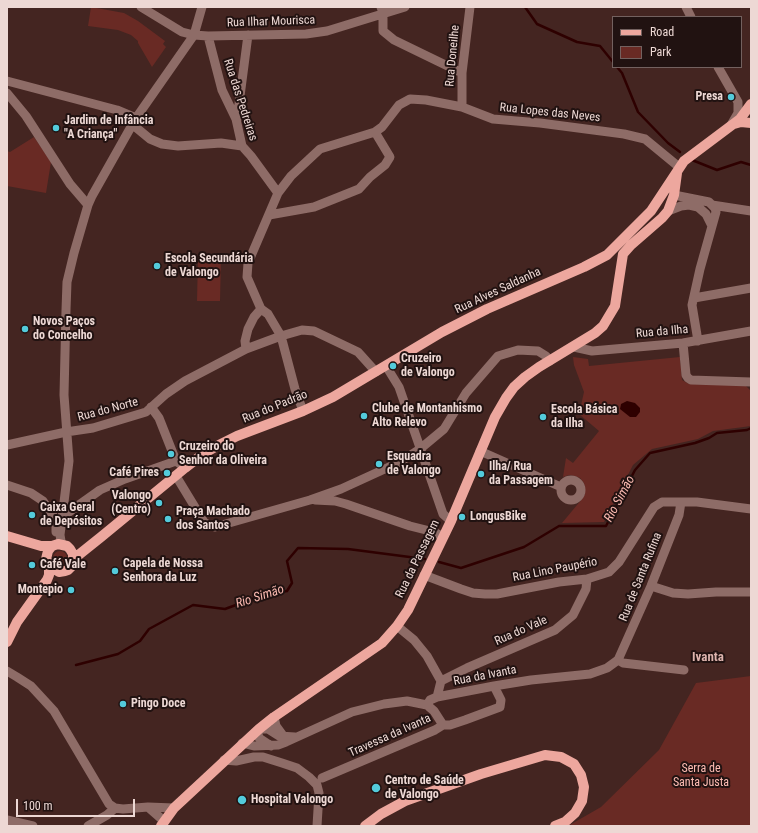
<!DOCTYPE html>
<meta charset="utf-8">
<style>
body{margin:0}
#map{position:relative;width:758px;height:833px;overflow:hidden;background:#442521;font-family:"Roboto Condensed",sans-serif}
canvas{display:block}
.frame{position:absolute;inset:0;border:8px solid #edd8d4;pointer-events:none}
.legend{position:absolute;left:612px;top:16px;width:130px;height:52px;box-sizing:border-box;background:#211211;border:1px solid #73615f;margin:0;padding:5px 7px;list-style:none;font-size:12px;color:#edd8d4}
.legend li{display:flex;align-items:center;gap:8px;height:20px}
.legend b{width:20px;border:1px solid #73615f}
.scale{position:absolute;left:16px;top:799px;width:119px;height:18px;box-sizing:border-box;border:2px solid #edd8d4;border-top:0;padding-left:5px;font-size:12px;line-height:14px;white-space:nowrap;color:#edd8d4;-webkit-text-stroke:3px #211211;paint-order:stroke}
</style>
<div id="map">
<canvas width="758" height="833"></canvas>
<div class="frame"></div>
<ul class="legend">
<li><b style="height:5px;background:#eda79e"></b>Road</li>
<li><b style="height:11px;background:#692a24"></b>Park</li>
</ul>
<div class="scale">100 m</div>
</div>
<script>
const ctx = document.querySelector('canvas').getContext('2d');
ctx.lineJoin = 'round';
function paint(path, color) { ctx.fillStyle = color; ctx.fill(path, 'evenodd'); }
const poly = rows => new Path2D(rows.map(r => 'M' + r).join(''));
function stroke(path, color, width, dash) { ctx.strokeStyle = color; ctx.lineWidth = width; ctx.lineCap = dash ? 'butt' : 'round'; ctx.setLineDash(dash || []); ctx.stroke(path); }
function drawText(font, color, halo, rows, align = 'center') {
  ctx.font = font + ' "Roboto Condensed",sans-serif'; ctx.lineWidth = 4; ctx.setLineDash([]); ctx.textBaseline = 'middle'; ctx.strokeStyle = halo; ctx.fillStyle = color; for (const [text, x, y, turn = 0] of rows) {
    ctx.save(); ctx.translate(x, y); ctx.rotate((+turn || 0) * Math.PI / 180); ctx.textAlign = isNaN(turn) ? turn : align; if (halo) ctx.strokeText(text, 0, 0); ctx.fillText(text, 0, 0); ctx.restore();
  }
}
const green = poly([
 [91,7,124,13,138,21,165,41,163,44,166,47,152,67,138,43,138,41,131,35,118,30,88,26],
 [34,137,51,162,46,193,7,186,7,151,10,152],
 [198,257,221,257,220,301,197,301],
 [573,357,588,359,589,366,680,357,682,380,689,384,745,385,751,391,751,426,713,431,698,439,652,449,633,465,604,522,562,523,582,499,585,494,585,489,584,483,580,478,575,476,569,475,563,477,566,458,573,463,599,431,579,414,584,392,574,365],
 '53 558a7 7 0 1 1 14 0a7 7 0 1 1-14 0Z',
 [751,676,751,826,568,826,601,807,659,750,696,683]
]);
const water = poly([
 [627,401,635,403,640,408,640,412,636,417,630,417,620,409,621,404]
]);
const stream = poly([
 [525,7,537,24,577,42,600,46,613,62],
 [617,67,622,73,638,112,668,143,680,152],
 [692,160,717,170,741,162,751,165],
 [439,562,461,568,524,547,559,526,606,526,635,470,650,453,695,443,709,438,717,433,747,430,751,428],
 [76,665,118,654,140,641,149,629,193,605,225,609,263,595,287,591,292,583,287,561,298,548,348,549,425,559]
]);
const minor = poly([
 [141,7,182,32,194,35,208,36,306,34,327,31,405,7],
 [381,7,383,13,383,31,394,40,462,73],
 [686,7,691,17],
 [208,36,222,90,236,119,242,146,251,156,278,193,248,263,247,277,261,309,268,314,281,336,295,389,303,411],
 [718,67,738,102,738,113,731,125],
 [7,81,117,110,136,118],
 [7,93,26,116,70,184,88,205],
 [462,107,462,73,470,7],
 [237,119,248,35],
 [133,125,150,139,162,144,178,146,221,143,242,146],
 [278,193,291,176,320,149,375,132,382,127,399,105,410,99,426,100,462,107,493,119,540,123,624,134,645,139,679,167],
 [674,195,709,202,715,208,716,212,700,269,692,305,698,341],
 [712,205,751,211],
 [668,211,681,206,689,205,698,207,706,214,712,226],
 [269,215,314,207,359,189,370,177,385,165,390,157,375,132],
 [694,298,751,288],
 [683,343,686,375,688,378,691,380,751,382],
 [574,347,592,351,683,343,751,331],
 [246,349,245,341,248,329,254,317,261,309],
 [386,366,399,387,443,514,451,521],
 [151,407,159,418,176,461,180,464],
 [7,445,66,432,93,428,146,412,166,394,185,381,246,349,281,336,302,330,314,331,358,352,376,372],
 [480,451,561,487],
 [176,476,204,522,209,525,215,527,310,500,341,489,400,462,420,449,444,429,466,393,498,356,518,350,538,351,546,356,550,361],
 '561 490a10 10 0 1 1 20 0a10 10 0 1 1-20 0Z',
 [7,485,31,493,43,501,54,517,56,521,56,532],
 [315,500,335,501,346,504,410,526,434,532,443,537],
 [62,517,100,490,125,479,176,461],
 [62,544,61,541,60,535,69,461,64,395,66,310,67,282,74,253,88,205,92,196,136,118,194,35,202,7],
 [424,575,461,589,473,593,485,594,497,594,559,582,587,579,609,572,619,562,654,507,662,502,697,502,751,509],
 [651,586,673,593,688,594,716,592,751,592],
 [397,626,414,640,427,656,441,681,437,697],
 [618,660,623,663,684,670],
 [7,671,17,677,31,686,54,711,109,804,115,808,123,809,148,807,174,808],
 [441,681,467,668,555,630,573,615,586,589,587,579],
 [427,705,430,700,437,697,494,686,531,680,590,674,607,668,618,660,651,586,679,515,681,502],
 [274,717,276,726,284,737],
 [242,743,254,746,278,745,286,742,352,712,384,704,407,701,427,705,434,711,443,725],
 [271,746,259,738,258,734,259,729,268,729,279,736,295,737],
 [224,760,236,761,254,757,263,757,282,763,297,768,309,777,317,785,319,793,317,826],
 [322,778,435,730,443,725,450,725,465,720,500,707,501,700,494,686],
 [148,807,164,821],
 [7,820,33,826],
 [88,826,107,815,115,808]
]);
const major = poly([
 [734,124,741,122,751,123],
 [7,536,41,546,52,546],
 [73,564,73,554,70,549,67,546,58,544,52,546,48,551,46,559,52,568,59,572,65,571,68,570,72,566,73,564,76,557,101,537,185,468,203,454,219,445,237,436,303,411,333,397,442,332,487,309,584,267,607,255,651,211,684,161,740,119,751,104],
 [7,642,17,622,47,580,49,575,49,566],
 [161,826,174,808,259,729,274,717,382,643,397,626,408,610,451,521,495,417,506,398,514,387,525,377,539,367,595,333,603,326,615,306,623,254,631,245,662,218,668,211,674,195,677,173],
 [365,826,381,814,405,801,481,774,545,755,561,757,574,764,581,775,584,787,582,801,575,813,565,822,555,826]
]);
const markers = [
 [731,97,4,"#53cbdb"],
 [56,128,4,"#53cbdb"],
 [157,266,4,"#53cbdb"],
 [25,329,4,"#53cbdb"],
 [393,366,4,"#53cbdb"],
 [364,416,4,"#53cbdb"],
 [543,417,4,"#53cbdb"],
 [171,454,4,"#53cbdb"],
 [379,464,4,"#53cbdb"],
 [167,473,4,"#53cbdb"],
 [481,474,4,"#53cbdb"],
 [159,503,4,"#53cbdb"],
 [32,515,4,"#53cbdb"],
 [462,517,4,"#53cbdb"],
 [168,519,4,"#53cbdb"],
 [32,565,4,"#53cbdb"],
 [115,571,4,"#53cbdb"],
 [71,590,4,"#53cbdb"],
 [123,704,4,"#53cbdb"],
 [376,788,5,"#53cbdb"],
 [242,800,5,"#53cbdb"]
];
const streetNames = [
 ["Rua Ilhar Mourisca",271,22,-2],
 ["Rua Doneilhe",453,56,-85],
 ["Rua das Pedreiras",240,100,72],
 ["Rua Lopes das Neves",550,113,6],
 ["Rua Alves Saldanha",498,291,-25],
 ["Rua da Ilha",662,332,-5],
 ["Rua do Padrão",275,407,-22],
 ["Rua do Norte",108,410,-15],
 ["Rua da Passagem",418,559,-64],
 ["Rua Lino Paupério",555,570,-11],
 ["Rua de Santa Rufina",641,577,-68],
 ["Rua do Vale",521,631,-24],
 ["Rua da Ivanta",485,676,-11],
 ["Travessa da Ivanta",390,736,-24]
];
const poiNames = [
 ["Presa",723,97,"right"],
 ["Jardim de Infância",64,121],
 ["\"A Criança\"",64,135],
 ["Escola Secundária",165,259],
 ["de Valongo",165,273],
 ["Novos Paços",33,322],
 ["do Concelho",33,336],
 ["Cruzeiro",401,359],
 ["de Valongo",401,373],
 ["Clube de Montanhismo",372,409],
 ["Alto Relevo",372,423],
 ["Escola Básica",551,410],
 ["da Ilha",551,424],
 ["Cruzeiro do",179,447],
 ["Senhor da Oliveira",179,461],
 ["Esquadra",387,457],
 ["de Valongo",387,471],
 ["Ilha/ Rua",489,467],
 ["da Passagem",489,481],
 ["Café Pires",159,473,"right"],
 ["Valongo",151,496,"right"],
 ["(Centro)",151,510,"right"],
 ["Caixa Geral",40,508],
 ["de Depósitos",40,522],
 ["Praça Machado",176,512],
 ["dos Santos",176,526],
 ["LongusBike",470,517],
 ["Capela de Nossa",123,564],
 ["Senhora da Luz",123,578],
 ["Café Vale",40,565],
 ["Montepio",63,590,"right"],
 ["Pingo Doce",131,704],
 ["Centro de Saúde",385,781],
 ["de Valongo",385,795],
 ["Hospital Valongo",251,800]
];
const parkNames = [
 ["Serra de",701,769],
 ["Santa Justa",701,783]
];
const waterNames = [
 ["Rio Simão",620,499,-62],
 ["Rio Simão",260,597,-18]
];
const neighbourhoodNames = [
 ["Ivanta",708,658]
];
paint(green, '#692a24');
paint(water, '#2e0000');
stroke(stream, '#2e0000', 2.5);
stroke(minor, '#8e6c67', 9);
stroke(major, '#eda79e', 10);
for (const [x, y, r, color] of markers) { const dot = new Path2D(); dot.arc(x, y, r, 0, 2 * Math.PI); ctx.fillStyle = color; ctx.fill(dot); stroke(dot, '#211211', 1.5); }
drawText('12px', '#edd8d4', '#211211', streetNames);
drawText('bold 12px', '#edd8d4', '#211211', poiNames, 'left');
drawText('12px', '#ffbdb4', '#211211', parkNames);
drawText('italic 13px', '#fbbab1', '#211211', waterNames);
drawText('bold 13px', '#dcb3ad', '#211211', neighbourhoodNames);
</script>
